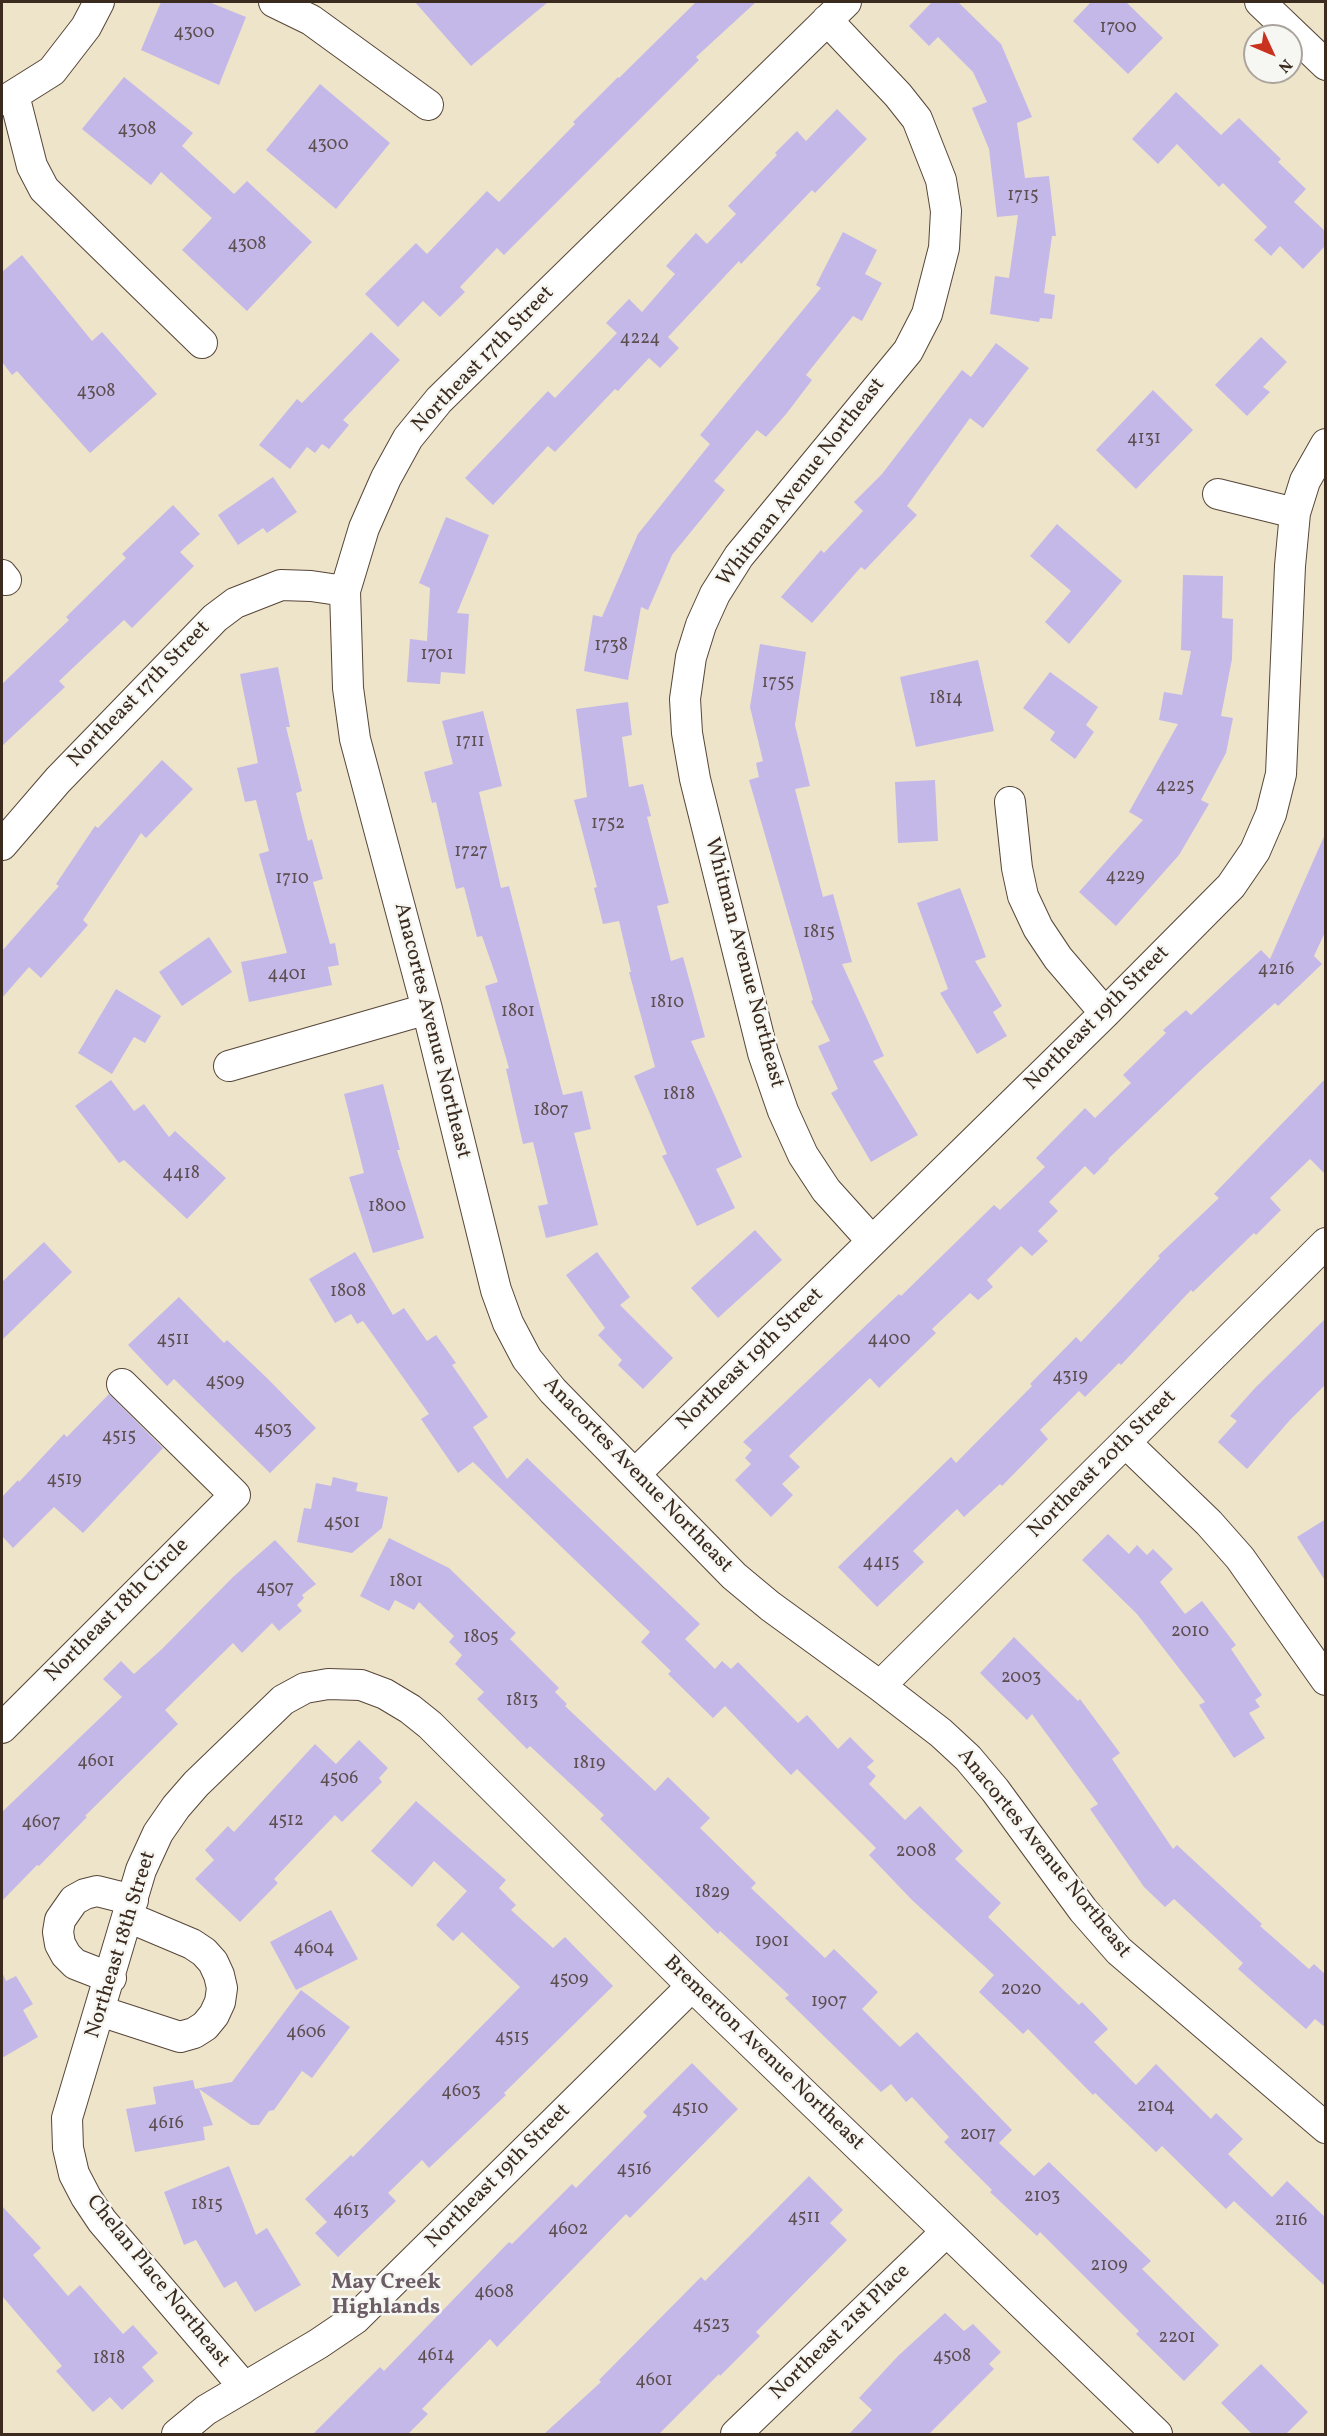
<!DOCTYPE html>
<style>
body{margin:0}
#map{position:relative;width:1327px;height:2436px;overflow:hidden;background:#eee4ca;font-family:Vollkorn,serif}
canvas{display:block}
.frame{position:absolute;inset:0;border:3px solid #3b2a1e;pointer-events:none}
.north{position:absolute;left:1243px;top:24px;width:60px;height:60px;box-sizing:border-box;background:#f6f6f2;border:2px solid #aba49d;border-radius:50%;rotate:134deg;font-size:16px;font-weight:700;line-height:24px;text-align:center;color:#3b2a1e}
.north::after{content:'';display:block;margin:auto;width:21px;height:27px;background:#c8321e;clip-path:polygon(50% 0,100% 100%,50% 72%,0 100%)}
</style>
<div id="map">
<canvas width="1327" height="2436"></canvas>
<div class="frame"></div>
<div class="north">N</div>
</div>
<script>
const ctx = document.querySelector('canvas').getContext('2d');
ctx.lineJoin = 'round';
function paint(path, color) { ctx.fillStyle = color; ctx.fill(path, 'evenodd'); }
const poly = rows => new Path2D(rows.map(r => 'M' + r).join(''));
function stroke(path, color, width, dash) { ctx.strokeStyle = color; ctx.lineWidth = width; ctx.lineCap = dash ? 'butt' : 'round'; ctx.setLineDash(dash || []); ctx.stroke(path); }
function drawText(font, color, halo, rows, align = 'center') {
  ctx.font = font + ' Vollkorn,serif'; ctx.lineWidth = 5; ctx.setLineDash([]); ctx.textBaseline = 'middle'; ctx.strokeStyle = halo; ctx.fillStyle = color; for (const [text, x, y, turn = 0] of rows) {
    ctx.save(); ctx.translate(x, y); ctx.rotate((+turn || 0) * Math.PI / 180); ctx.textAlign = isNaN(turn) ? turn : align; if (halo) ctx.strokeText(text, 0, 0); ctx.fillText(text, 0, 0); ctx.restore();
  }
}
const building = poly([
 [161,2,209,2,246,17,219,85,141,50],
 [415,2,548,2,471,66],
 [696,2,756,2,696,57,699,60,504,255,497,248,460,287,465,292,440,317,423,301,398,327,365,294,416,243,427,254,487,191,499,202,575,124,573,122,618,77,619,78],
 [932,2,958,2,1001,44,1032,117,1017,123,1025,178,1049,176,1056,236,1052,236,1044,293,1055,295,1052,319,1040,318,1039,322,990,314,995,276,1009,278,1018,215,997,217,989,149,972,108,987,102,973,72,938,37,929,46,909,26],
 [1091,2,1126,2,1163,38,1128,74,1073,21],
 [124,77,193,133,182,146,234,194,247,181,312,242,247,311,182,250,212,218,161,172,151,185,82,129],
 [320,84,390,143,336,209,266,150],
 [1176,92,1221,135,1239,118,1281,159,1278,162,1306,189,1294,202,1326,232,1326,245,1303,269,1280,246,1271,256,1254,240,1267,227,1223,183,1219,187,1177,144,1158,164,1132,139],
 [837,109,867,139,815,193,812,190,741,264,739,261,668,337,679,348,660,368,649,358,618,391,615,389,555,452,548,446,493,505,465,478,548,391,555,398,617,333,606,323,629,299,642,312,675,274,666,266,696,233,707,244,736,214,728,206,777,155,775,153,797,131,806,141],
 [843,232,877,250,865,274,882,283,862,321,853,316,806,375,812,380,787,413,766,437,757,430,714,481,725,490,672,555,648,610,641,607,628,680,584,671,593,615,602,617,638,534,710,444,700,435,821,288,816,285],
 [22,255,92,341,102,332,157,394,90,453,17,371,12,375,2,362,2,272],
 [371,332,400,360,343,420,349,425,329,449,322,444,315,453,307,447,290,469,259,445,297,399,302,403],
 [1261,337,1287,362,1263,387,1270,392,1247,416,1215,385],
 [996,343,1029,368,983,428,970,418,907,506,917,515,865,570,861,567,812,623,781,597,821,550,824,553,863,511,854,502,882,474,962,370,971,377],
 [1153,390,1193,430,1136,489,1096,450],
 [273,477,297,512,267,533,263,528,238,545,218,515],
 [173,505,200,534,180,552,194,566,132,628,124,620,95,647,59,681,65,687,2,746,2,684,69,620,66,617,126,558,122,554],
 [446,517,489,535,457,613,469,614,465,674,441,672,440,684,407,682,410,639,427,641,430,588,419,583],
 [1057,524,1122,581,1069,644,1045,622,1071,591,1030,556],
 [1183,575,1223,576,1222,618,1233,619,1232,659,1221,716,1233,718,1226,753,1201,800,1209,804,1179,855,1116,926,1079,892,1143,820,1129,812,1178,724,1159,720,1164,692,1182,695,1191,651,1181,650],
 [760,644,806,652,795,725,810,786,795,789,823,897,833,894,852,962,842,964,884,1056,873,1061,918,1135,871,1162,831,1093,838,1089,818,1046,830,1041,811,1001,813,1000,749,780,759,777,756,763,763,761,750,707],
 [978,660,994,731,916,747,900,677],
 [278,667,290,727,286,727,302,791,296,793,308,841,312,839,323,879,313,882,330,944,335,943,339,965,328,967,332,985,249,1002,241,962,287,953,259,854,269,851,256,800,245,802,237,768,258,763,240,674],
 [1050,672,1098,707,1086,725,1094,732,1075,759,1050,740,1055,732,1023,708],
 [628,702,632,735,622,737,629,787,643,784,651,816,647,817,669,903,657,906,671,961,683,957,705,1037,691,1041,742,1157,716,1169,735,1208,697,1226,662,1156,667,1154,634,1076,655,1067,629,972,631,972,619,921,603,924,594,888,597,887,574,800,587,797,576,709],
 [483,711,502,786,479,792,501,888,509,886,563,1095,582,1091,591,1129,574,1133,598,1225,546,1238,538,1206,548,1204,533,1142,523,1144,506,1069,509,1068,485,986,498,982,482,936,477,937,464,887,456,889,436,802,432,803,424,772,453,764,442,721],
 [162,760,193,789,146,838,141,833,83,920,88,925,41,978,29,967,2,998,2,951,59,886,56,884,95,826,98,828],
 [935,780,938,841,898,843,895,782],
 [1326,832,1326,930,1314,956,1322,964,1278,1006,1275,1003,1200,1071,1108,1159,1109,1160,1094,1175,1085,1166,1049,1202,1058,1211,1038,1231,1048,1241,1032,1256,1021,1246,987,1280,993,1287,978,1300,970,1293,932,1329,936,1333,879,1388,870,1378,789,1456,800,1467,782,1484,793,1495,771,1517,735,1480,751,1464,745,1458,752,1450,743,1442,899,1294,901,1296,994,1205,1000,1210,1045,1167,1036,1158,1085,1108,1095,1118,1131,1083,1123,1075,1166,1033,1163,1030,1186,1010,1191,1015,1261,950,1270,959],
 [960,888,986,957,975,961,1002,1006,993,1012,1007,1036,977,1054,940,993,948,989,917,903],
 [209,937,232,972,182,1006,159,972],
 [116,989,161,1016,145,1043,134,1037,112,1074,78,1053],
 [1326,1078,1326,1175,1310,1159,1270,1198,1281,1210,1256,1235,1254,1233,1193,1292,1191,1290,1121,1365,1119,1363,1085,1397,1079,1391,1040,1430,1048,1439,1002,1486,1000,1484,964,1517,957,1509,913,1551,924,1562,877,1607,838,1567,951,1457,956,1463,1032,1386,1030,1384,1076,1337,1081,1342,1160,1258,1158,1256,1219,1198,1214,1194],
 [111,1080,134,1111,144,1104,169,1137,175,1131,226,1178,187,1219,124,1160,119,1163,75,1106],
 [383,1084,400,1150,397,1150,424,1238,373,1253,349,1177,364,1173,344,1094],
 [755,1230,782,1260,718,1318,691,1288],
 [44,1242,72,1272,2,1340,2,1282],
 [355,1252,393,1315,404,1308,427,1341,436,1335,456,1363,452,1365,488,1417,473,1427,507,1479,527,1458,700,1624,685,1639,715,1669,722,1661,731,1669,738,1662,798,1723,807,1715,838,1749,850,1737,874,1761,867,1767,876,1776,869,1784,905,1820,920,1806,963,1851,955,1859,1001,1903,988,1917,1079,2005,1082,2002,1108,2029,1094,2042,1136,2085,1156,2064,1211,2119,1216,2113,1243,2139,1228,2154,1272,2197,1287,2181,1326,2218,1326,2287,1234,2201,1226,2209,1162,2146,1156,2152,1095,2093,1093,2095,1028,2029,1023,2034,979,1992,994,1975,912,1900,869,1855,876,1848,797,1769,791,1775,725,1706,713,1718,668,1674,671,1671,641,1642,650,1632,473,1462,458,1473,421,1419,429,1414,363,1321,357,1324,351,1314,335,1323,309,1279],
 [597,1252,630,1297,620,1305,673,1358,643,1389,618,1365,622,1360,598,1335,605,1328,566,1275],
 [179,1297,224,1343,227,1340,268,1379,316,1428,270,1473,174,1379,167,1386,128,1345],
 [1326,1318,1326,1384,1290,1420,1247,1469,1218,1442,1237,1421,1230,1416,1255,1388],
 [109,1394,163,1448,83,1533,54,1507,13,1548,2,1536,2,1497,18,1480,19,1482,64,1434,67,1437],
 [333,1477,358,1483,356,1491,388,1497,382,1528,352,1553,297,1542,304,1508,311,1509,316,1483,331,1486],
 [1326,1519,1326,1582,1297,1537],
 [1108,1534,1129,1554,1137,1545,1147,1555,1153,1549,1173,1569,1160,1582,1185,1614,1202,1601,1236,1645,1231,1649,1262,1695,1255,1700,1260,1707,1249,1713,1265,1738,1234,1758,1199,1705,1205,1702,1137,1614,1082,1560],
 [389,1538,449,1568,516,1633,510,1639,559,1688,555,1692,567,1704,565,1706,655,1791,668,1777,710,1818,700,1828,756,1883,751,1888,825,1958,834,1949,878,1992,862,2009,900,2047,917,2032,1012,2130,999,2143,1034,2176,1049,2162,1151,2261,1142,2269,1219,2345,1184,2381,1136,2334,1139,2331,1040,2232,1037,2236,990,2192,992,2190,944,2142,949,2137,912,2097,906,2102,891,2084,881,2092,785,1998,789,1995,720,1931,718,1934,600,1819,604,1815,530,1746,527,1749,477,1699,484,1692,455,1664,462,1655,449,1642,454,1636,419,1602,414,1610,395,1600,389,1611,360,1596],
 [275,1540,316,1584,302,1595,304,1598,297,1605,302,1611,279,1631,272,1623,242,1653,233,1643,165,1710,178,1724,85,1816,87,1817,39,1866,37,1865,2,1901,2,1812,122,1697,103,1679,121,1661,134,1674,162,1649,233,1577],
 [1014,1637,1078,1701,1080,1699,1120,1753,1112,1759,1173,1849,1177,1845,1262,1924,1260,1926,1309,1969,1314,1964,1326,1975,1326,2028,1315,2019,1306,2029,1238,1969,1243,1963,1174,1899,1165,1907,1144,1887,1090,1809,1098,1804,1032,1714,1027,1720,980,1673],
 [359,1740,388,1768,379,1778,382,1782,342,1822,335,1815,274,1879,278,1883,240,1922,195,1879,214,1860,205,1850,228,1826,234,1832,315,1744,336,1764],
 [416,1801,506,1880,499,1888,516,1905,511,1910,553,1948,565,1937,613,1986,504,2093,506,2095,429,2168,422,2160,388,2193,396,2201,338,2257,315,2233,327,2222,305,2199,351,2155,353,2157,520,1987,462,1932,453,1941,436,1925,467,1891,434,1861,412,1887,371,1851],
 [331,1910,358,1959,296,1990,270,1942],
 [2,1972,6,1981,16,1976,33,2004,23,2010,38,2037,2,2058],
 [301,1990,350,2027,312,2078,302,2071,274,2110,269,2111,259,2125,251,2125,199,2089,213,2125,203,2127,205,2140,135,2152,126,2109,156,2104,153,2087,193,2080,195,2089,232,2082],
 [692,2063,738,2109,630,2218,626,2214,497,2347,490,2339,422,2409,428,2414,408,2434,313,2434,380,2367,384,2371,509,2242,512,2244,572,2184,576,2188,647,2116,643,2112],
 [229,2166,256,2235,267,2228,301,2285,255,2312,236,2281,224,2288,196,2240,184,2245,164,2192],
 [809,2176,843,2210,830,2223,847,2240,756,2332,760,2336,720,2376,719,2374,659,2434,544,2434,601,2382,599,2380,701,2277,705,2281],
 [2,2206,41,2248,33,2255,68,2296,80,2285,123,2334,133,2325,158,2353,142,2367,154,2381,122,2410,110,2397,93,2412,56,2371,62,2366,2,2296],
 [945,2313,964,2331,973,2324,1001,2352,989,2364,994,2369,929,2434,849,2434,872,2410,859,2398,898,2356],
 [1261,2364,1308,2412,1286,2434,1252,2434,1221,2403]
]);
const minor = poly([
 [274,2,311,20,428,105],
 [1260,2,1326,65],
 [827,20,898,95,917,119,941,180,946,211,944,248,927,314,908,351,739,556,715,594,701,625,691,657,685,699,687,733,695,779,763,1053,783,1111,803,1155,826,1190,872,1241],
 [14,95,32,166,44,189,202,343],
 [2,100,9,98,52,71,86,27,99,2],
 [1218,494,1295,513],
 [2,575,6,580],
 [345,591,348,688,355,739,427,1009,496,1290,508,1323,527,1359,553,1391,734,1576,770,1606,880,1686,941,1733,968,1758,995,1790,1083,1910,1119,1951,1326,2128],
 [1010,802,1017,868,1023,896,1038,928,1058,958,1105,1013],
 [2,845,58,780,215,618,235,603,281,585,311,586,345,591,364,528,386,478,408,438,439,400,846,2],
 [229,1066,427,1009],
 [1126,1443,1209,1523,1240,1558,1326,1680],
 [635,1474,1105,1013,1231,886,1255,851,1271,814,1281,774,1290,566,1295,513,1305,481,1326,444],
 [880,1686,1326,1243],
 [2,1728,235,1495,122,1384],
 [111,1978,75,1964,66,1955,60,1944,58,1932,60,1920,74,1900,85,1894,97,1891,133,1900],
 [100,2011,180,2037,194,2033,205,2026,214,2015,220,2002,222,1988,219,1975,213,1962,204,1952,192,1944,128,1917],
 [244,2387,102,2221,86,2197,74,2174,68,2148,67,2118,141,1870,158,1833,176,1807,196,1784,283,1700,305,1688,328,1684,361,1685,385,1694,410,1709,430,1725,692,1986,1157,2434],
 [177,2434,206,2410,318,2344,355,2319,692,1986],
 [736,2434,946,2232]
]);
const numberNames = [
 ["1700",1118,29],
 ["4300",194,34],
 ["4308",137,131],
 ["4300",328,146],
 ["1715",1023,197],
 ["4308",247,246],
 ["4224",640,340],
 ["4308",96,393],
 ["4131",1144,440],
 ["1738",611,647],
 ["1701",437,656],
 ["1755",778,684],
 ["1814",946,700],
 ["1711",470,743],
 ["4225",1175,788],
 ["1752",608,825],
 ["1727",471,853],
 ["4229",1125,878],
 ["1710",292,880],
 ["1815",819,934],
 ["4216",1276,971],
 ["4401",287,976],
 ["1810",667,1004],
 ["1801",518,1013],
 ["1818",679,1096],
 ["1807",551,1112],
 ["4418",181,1175],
 ["1800",387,1208],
 ["1808",348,1293],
 ["4511",173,1341],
 ["4400",889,1341],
 ["4319",1070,1378],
 ["4509",225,1383],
 ["4503",273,1431],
 ["4515",119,1438],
 ["4519",64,1481],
 ["4501",342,1524],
 ["4415",881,1564],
 ["1801",406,1583],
 ["4507",275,1590],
 ["2010",1190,1633],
 ["1805",481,1639],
 ["2003",1021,1679],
 ["1813",522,1702],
 ["4601",96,1763],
 ["1819",589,1765],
 ["4506",339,1780],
 ["4512",286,1822],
 ["4607",41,1824],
 ["2008",916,1853],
 ["1829",712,1894],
 ["1901",772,1943],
 ["4604",314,1950],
 ["4509",569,1981],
 ["2020",1021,1991],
 ["1907",829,2003],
 ["4606",306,2034],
 ["4515",512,2039],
 ["4603",461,2093],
 ["2104",1156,2108],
 ["4510",690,2110],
 ["4616",166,2125],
 ["2017",978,2136],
 ["4516",634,2171],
 ["2103",1042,2198],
 ["1815",207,2206],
 ["4613",351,2212],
 ["4511",804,2219],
 ["2116",1291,2222],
 ["4602",568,2231],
 ["2109",1109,2267],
 ["4608",494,2294],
 ["4523",711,2326],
 ["2201",1177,2339],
 ["4614",436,2357],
 ["4508",952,2358],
 ["1818",109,2360],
 ["4601",654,2382]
];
const streetNames = [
 ["Northeast 17th Street",484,360,-46],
 ["Whitman Avenue Northeast",802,483,-52],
 ["Northeast 17th Street",140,695,-46],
 ["Whitman Avenue Northeast",743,963,75],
 ["Northeast 19th Street",1098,1019,-45],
 ["Anacortes Avenue Northeast",431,1031,76],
 ["Northeast 19th Street",751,1360,-44],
 ["Northeast 20th Street",1103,1465,-45],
 ["Anacortes Avenue Northeast",637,1476,46],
 ["Northeast 18th Circle",118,1611,-45],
 ["Anacortes Avenue Northeast",1043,1854,51],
 ["Northeast 18th Street",122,1945,-73],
 ["Bremerton Avenue Northeast",763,2054,44],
 ["Northeast 19th Street",499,2177,-45],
 ["Chelan Place Northeast",157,2282,51],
 ["Northeast 21st Place",841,2333,-44]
];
const neighbourhoodNames = [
 ["May Creek",386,2284],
 ["Highlands",386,2309]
];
paint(building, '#c4b8e8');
stroke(minor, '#564638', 32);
stroke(minor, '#fff', 30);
drawText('18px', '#5d4e50', null, numberNames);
drawText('21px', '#3b2a1e', '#f6f6f2', streetNames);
drawText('bold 22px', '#6b5c65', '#f6f6f2', neighbourhoodNames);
</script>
